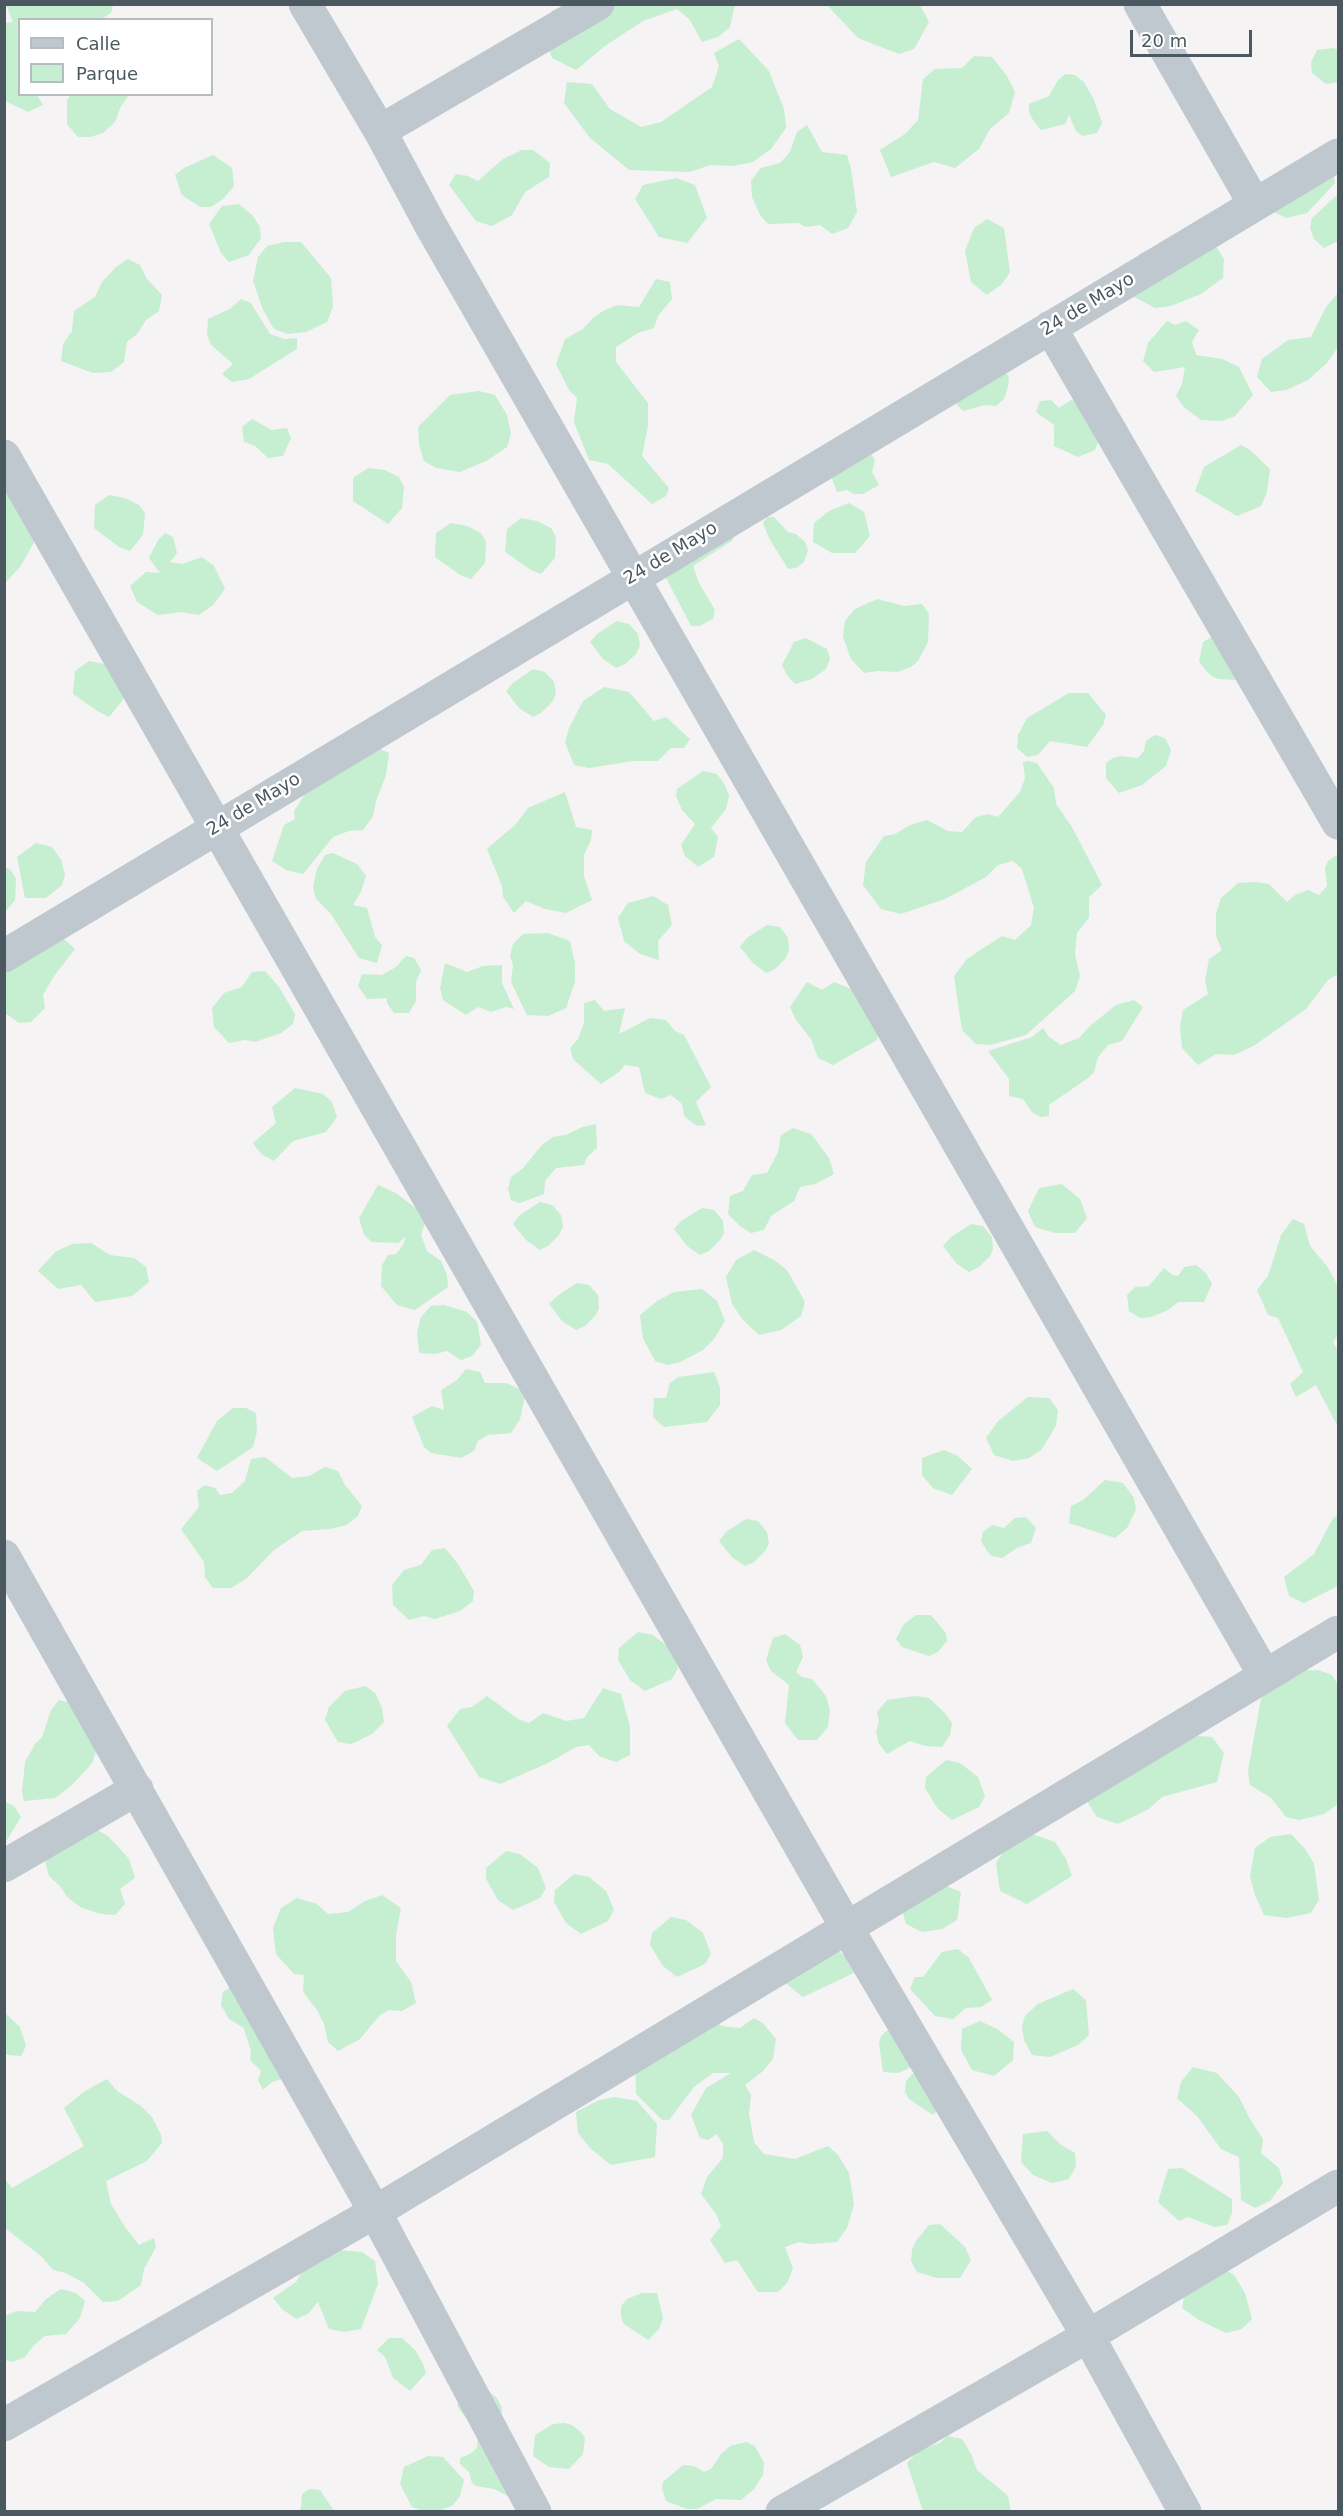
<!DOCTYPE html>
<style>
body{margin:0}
#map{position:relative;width:1343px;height:2516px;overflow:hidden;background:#f5f3f3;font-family:"DejaVu Sans",sans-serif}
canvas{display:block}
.frame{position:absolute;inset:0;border:6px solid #4b585f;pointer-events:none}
.legend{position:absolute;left:18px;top:18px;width:195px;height:78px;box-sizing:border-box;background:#fff;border:2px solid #b7bcbf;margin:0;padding:8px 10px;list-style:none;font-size:18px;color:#4b585f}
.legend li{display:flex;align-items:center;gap:12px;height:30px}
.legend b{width:30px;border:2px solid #b7bcbf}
.scale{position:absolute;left:1130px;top:30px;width:122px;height:27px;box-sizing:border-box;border:3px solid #4b585f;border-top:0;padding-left:8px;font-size:18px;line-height:21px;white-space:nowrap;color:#4b585f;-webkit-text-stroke:4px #fff;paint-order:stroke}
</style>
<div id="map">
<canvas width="1343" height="2516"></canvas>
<div class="frame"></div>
<ul class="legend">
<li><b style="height:8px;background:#bfc8ce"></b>Calle</li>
<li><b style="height:16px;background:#c6eed1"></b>Parque</li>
</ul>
<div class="scale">20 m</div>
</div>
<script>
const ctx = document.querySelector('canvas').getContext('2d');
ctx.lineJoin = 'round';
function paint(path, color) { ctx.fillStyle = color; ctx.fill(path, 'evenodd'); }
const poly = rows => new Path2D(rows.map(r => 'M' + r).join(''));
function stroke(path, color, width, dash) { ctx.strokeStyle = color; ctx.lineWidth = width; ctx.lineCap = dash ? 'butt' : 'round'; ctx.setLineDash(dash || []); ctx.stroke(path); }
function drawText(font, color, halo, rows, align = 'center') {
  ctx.font = font + ' "DejaVu Sans",sans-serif'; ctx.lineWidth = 5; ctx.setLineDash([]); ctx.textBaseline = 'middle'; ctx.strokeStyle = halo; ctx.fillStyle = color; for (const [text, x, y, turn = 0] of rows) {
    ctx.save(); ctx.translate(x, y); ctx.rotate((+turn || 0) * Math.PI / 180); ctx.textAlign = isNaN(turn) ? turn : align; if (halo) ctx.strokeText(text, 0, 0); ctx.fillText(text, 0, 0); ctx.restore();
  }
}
const green = poly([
 [826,4,920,5,929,22,914,49,899,54,858,38],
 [6,5,113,5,111,13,101,19,20,20,20,94,37,95,43,105,28,112,5,101,5,23,13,22],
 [567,5,735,5,730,27,718,37,702,42,690,20,677,9,643,21,605,46,576,70,552,58,540,26,553,10],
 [739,39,769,71,784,109,786,128,771,149,753,162,732,166,710,165,690,172,629,170,590,138,564,103,567,82,592,84,610,109,641,127,661,122,712,87,719,66,714,53],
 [1334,48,1338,50,1338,82,1326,84,1312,73,1311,62,1317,50],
 [974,56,992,57,1007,76,1015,92,1009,113,990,129,979,149,955,168,934,162,891,177,880,150,905,134,918,120,923,79,935,69,962,68],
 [1065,74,1075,75,1084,82,1094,100,1102,123,1097,133,1083,136,1076,131,1069,115,1065,124,1041,130,1033,120,1029,112,1029,104,1049,96,1058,80],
 [71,95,71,94,129,95,121,106,115,122,103,133,90,137,78,137,67,124,67,100],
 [807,125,822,152,847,155,851,169,857,212,848,228,832,234,820,225,806,227,798,223,768,224,760,215,752,197,751,181,761,168,780,163,790,152,797,132],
 [522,150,533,150,550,163,549,177,525,192,512,215,492,226,476,221,449,185,456,174,468,176,478,181,503,159],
 [213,155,232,168,234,186,223,199,211,207,200,207,182,195,175,175,184,168],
 [1308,159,1333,172,1335,183,1307,213,1286,218,1270,210,1272,177,1287,166],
 [676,178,695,185,707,218,687,243,659,237,635,199,643,185],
 [1338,194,1338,241,1324,248,1314,239,1310,228,1312,218],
 [239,204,252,215,260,227,261,238,249,255,229,262,221,253,209,224,222,206],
 [987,219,1004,228,1010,272,1002,284,987,295,971,282,965,251,974,228],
 [1212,240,1224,259,1223,278,1201,294,1171,306,1155,308,1131,295,1129,266,1141,253,1163,244],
 [284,242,301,242,331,278,333,307,327,322,306,332,288,334,274,329,263,310,253,281,258,257,267,246],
 [128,259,140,265,147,279,162,295,159,311,146,320,137,334,127,342,124,362,111,372,93,373,61,361,63,344,72,331,74,311,95,297,102,282,116,267],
 [656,279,670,282,672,299,658,316,654,328,638,333,616,347,616,362,648,403,648,426,642,456,669,488,666,496,652,504,608,464,589,460,574,422,577,398,569,390,556,364,565,339,583,329,593,318,603,311,617,305,639,307],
 [1338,293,1338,347,1327,363,1308,380,1286,390,1271,392,1257,377,1262,359,1288,340,1311,337,1326,307],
 [241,299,251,303,270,334,285,339,297,338,297,349,249,379,232,382,222,374,233,364,211,345,207,335,208,319,230,309],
 [1167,321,1175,325,1186,321,1199,330,1192,342,1196,355,1222,359,1239,367,1253,395,1235,416,1222,421,1201,420,1184,407,1176,396,1182,384,1185,367,1154,372,1143,361,1148,343],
 [1004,370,1009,377,1008,387,1004,399,996,406,985,405,963,411,957,405,957,398],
 [479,391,495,395,507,415,511,434,507,447,488,460,460,472,436,468,424,461,419,445,418,427,450,395],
 [1051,400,1059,408,1071,400,1092,405,1103,428,1095,450,1078,457,1054,446,1054,425,1036,412,1040,401],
 [252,419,272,430,287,428,291,438,283,456,268,458,255,446,244,442,242,427],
 [1241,445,1250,450,1270,469,1267,492,1261,506,1237,516,1195,491,1204,467],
 [868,450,875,460,872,472,879,485,863,494,854,494,847,490,837,492,827,466],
 [368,468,385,470,399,477,404,487,402,508,388,524,353,501,353,478],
 [4,477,36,539,20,567,5,583],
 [109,495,125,498,139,505,145,513,143,535,130,551,119,547,94,528,95,505],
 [849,503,864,512,870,536,855,553,832,553,813,542,814,523,829,511],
 [767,517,774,517,788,532,796,534,805,542,808,550,804,562,796,568,788,569,769,538,763,523],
 [521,518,537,521,551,528,556,537,555,558,541,574,531,570,505,552,507,529],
 [451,523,467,526,481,533,486,542,485,563,471,579,460,575,435,557,436,533],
 [165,533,173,537,177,553,170,562,182,564,202,557,214,566,225,589,213,605,199,615,181,612,158,615,137,602,130,586,146,572,160,573,149,558,158,540],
 [733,533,733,540,693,566,699,583,715,610,713,619,699,626,691,626,663,572],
 [877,599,904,606,922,604,929,614,928,642,918,661,911,667,897,672,878,671,864,673,851,659,843,637,845,621,855,609],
 [617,621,629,624,638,634,640,646,636,654,625,664,616,668,603,659,590,642,597,634],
 [1212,637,1238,680,1218,679,1210,675,1199,662,1203,642],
 [806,638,827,649,830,659,826,669,812,679,795,684,787,675,782,665,794,642],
 [89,661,105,664,124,680,123,700,109,717,99,712,73,694,75,671],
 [533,669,545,672,554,682,556,694,552,702,541,713,533,717,519,708,506,691,513,683],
 [604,687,629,692,654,721,666,717,690,739,684,748,671,748,658,761,633,761,589,768,574,765,565,742,569,728,583,701],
 [1069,693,1088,693,1106,715,1103,725,1087,747,1050,741,1038,755,1027,757,1017,748,1018,735,1027,718],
 [1155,735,1165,738,1171,750,1166,766,1142,785,1119,793,1106,778,1106,763,1113,758,1121,756,1138,758,1144,751,1146,741],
 [378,748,389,753,386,775,376,801,373,816,363,830,349,831,333,837,303,874,286,870,272,861,284,825,295,819,294,811,319,772],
 [1028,761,1037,763,1054,788,1056,804,1072,827,1102,885,1089,897,1089,918,1077,933,1075,954,1080,976,1075,991,1026,1035,990,1045,976,1044,962,1030,954,976,967,959,985,947,1002,936,1015,940,1031,925,1034,908,1022,869,1013,861,998,865,986,877,945,899,901,914,881,909,863,885,866,862,884,836,895,834,910,825,927,820,948,831,962,832,976,817,988,814,998,817,1020,792,1025,778,1023,762],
 [703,771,717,774,725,785,729,796,726,809,711,828,718,837,714,857,698,867,685,856,681,845,695,824,682,810,676,796,677,789],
 [565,792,576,827,592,830,591,840,584,855,584,876,592,900,566,913,545,909,526,901,514,913,503,897,502,886,487,849,516,824,528,808],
 [36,843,52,847,61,860,65,875,62,885,46,898,25,898,17,857],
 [333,853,357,864,366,876,361,892,353,905,367,908,375,937,382,945,377,963,359,958,331,914,316,899,313,887,317,869,325,855],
 [1338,854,1338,974,1328,980,1306,1009,1255,1045,1234,1055,1216,1054,1198,1065,1182,1048,1180,1027,1183,1010,1208,994,1205,981,1209,959,1222,950,1216,936,1216,914,1221,898,1238,883,1255,882,1269,884,1287,902,1295,895,1308,890,1319,895,1327,886,1325,868,1328,861],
 [5,867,11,870,16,879,15,900,5,912],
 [653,896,668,905,672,925,658,941,659,960,640,954,624,941,618,918,628,903],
 [767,925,780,927,788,938,789,950,786,958,775,969,766,973,753,963,740,947,747,938],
 [40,932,65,940,75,949,54,976,43,995,45,1008,31,1022,19,1023,5,1013,5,946],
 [548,933,570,941,575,963,575,982,566,1008,548,1016,527,1015,511,982,513,965,510,956,513,944,523,934],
 [406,956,414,958,421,970,416,982,416,1001,409,1013,394,1013,387,1003,387,998,367,999,358,986,362,974,382,975,396,967],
 [445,963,467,972,483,966,502,965,502,983,514,1009,506,1007,491,1012,478,1007,466,1015,443,1000,440,988],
 [265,971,279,987,295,1014,293,1024,281,1033,255,1042,245,1040,229,1043,214,1027,212,1008,224,993,242,987,252,972],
 [807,982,822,990,834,982,857,991,878,1022,877,1040,833,1065,818,1058,811,1039,796,1020,790,1007],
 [595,1000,604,1011,625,1008,619,1034,650,1018,666,1020,675,1031,684,1035,711,1087,696,1102,706,1125,697,1126,684,1116,682,1104,671,1095,661,1099,645,1093,639,1067,625,1065,619,1072,601,1084,573,1059,570,1048,578,1039,584,1023,584,1003],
 [1134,1000,1143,1007,1122,1041,1108,1045,1098,1057,1094,1072,1088,1078,1049,1105,1049,1116,1041,1117,1032,1112,1023,1099,1009,1096,1009,1079,988,1051,1032,1037,1043,1028,1049,1037,1061,1045,1079,1038,1090,1026,1116,1005],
 [295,1088,323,1094,332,1102,337,1117,326,1132,293,1141,274,1161,261,1154,253,1143,276,1123,272,1107],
 [596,1124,597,1148,587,1157,584,1165,556,1168,545,1181,544,1194,520,1203,511,1200,508,1189,511,1177,522,1169,542,1145,553,1137,566,1135,582,1127],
 [793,1128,811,1134,829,1158,834,1174,815,1184,800,1187,794,1201,771,1216,764,1230,751,1233,741,1227,728,1214,730,1196,743,1191,752,1175,767,1173,778,1152,781,1135],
 [1062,1184,1080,1199,1087,1218,1075,1233,1055,1233,1035,1227,1028,1211,1039,1188],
 [378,1185,396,1193,418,1210,425,1223,421,1235,427,1251,441,1261,447,1275,448,1287,415,1310,397,1305,381,1286,382,1265,388,1255,396,1254,403,1245,406,1237,398,1243,372,1242,364,1235,359,1218],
 [540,1202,552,1205,561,1215,563,1227,559,1235,548,1246,540,1250,526,1240,513,1224,520,1215],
 [702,1208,714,1210,723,1221,724,1233,720,1240,709,1251,700,1255,687,1246,674,1229,681,1221],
 [1293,1219,1304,1224,1310,1246,1327,1266,1338,1286,1338,1335,1333,1342,1338,1351,1338,1427,1316,1385,1296,1397,1290,1384,1303,1372,1278,1318,1268,1315,1257,1290,1268,1276,1281,1235],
 [971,1224,983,1226,992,1237,993,1249,990,1256,979,1267,969,1272,956,1263,943,1246,951,1237],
 [91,1243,110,1255,134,1258,146,1267,149,1282,132,1296,95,1302,81,1285,58,1289,38,1271,55,1252,72,1244],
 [754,1250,774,1260,787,1270,805,1302,801,1316,781,1330,759,1335,743,1320,732,1304,726,1277,736,1260],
 [1196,1265,1206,1273,1212,1284,1204,1302,1178,1302,1168,1310,1151,1317,1140,1318,1129,1311,1127,1295,1135,1287,1149,1286,1164,1268,1173,1275,1178,1276,1184,1267],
 [577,1283,589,1285,598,1295,599,1308,596,1315,585,1326,576,1330,562,1321,549,1304,557,1296],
 [702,1289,717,1301,725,1321,714,1339,703,1350,680,1362,668,1365,655,1361,643,1338,640,1315,657,1301,674,1292],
 [444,1305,467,1312,477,1322,481,1345,472,1356,461,1360,447,1351,435,1354,419,1353,417,1332,421,1317,431,1306],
 [466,1369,480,1372,485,1383,506,1383,526,1392,520,1419,511,1433,488,1435,478,1441,474,1451,461,1458,431,1453,424,1447,412,1417,432,1406,444,1410,441,1390,457,1380],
 [714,1372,720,1388,720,1405,707,1422,664,1427,653,1417,654,1398,666,1398,670,1383,678,1377],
 [1028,1397,1049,1398,1058,1410,1056,1425,1050,1436,1041,1450,1029,1458,1013,1461,994,1455,986,1438,998,1421],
 [233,1408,246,1408,256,1413,257,1431,253,1447,217,1471,197,1458,217,1421],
 [944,1450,958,1456,972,1469,952,1495,933,1488,922,1475,922,1458],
 [265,1457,292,1478,309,1476,325,1467,338,1471,345,1485,362,1506,358,1516,346,1525,330,1529,302,1531,274,1550,246,1579,231,1588,213,1588,205,1577,204,1562,181,1529,199,1507,197,1491,205,1485,215,1488,220,1495,232,1493,245,1481,251,1459],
 [1105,1480,1123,1483,1134,1498,1136,1510,1127,1528,1115,1538,1069,1523,1071,1506,1083,1500],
 [1338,1515,1338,1586,1304,1603,1289,1596,1284,1577,1314,1554,1333,1518],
 [1026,1517,1036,1528,1031,1543,1017,1548,1002,1558,992,1556,987,1551,981,1541,983,1532,992,1525,1004,1528,1015,1518],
 [746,1519,758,1521,767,1532,769,1544,765,1551,754,1562,745,1566,732,1557,719,1541,726,1532],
 [445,1548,458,1564,474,1591,473,1601,460,1611,435,1619,424,1616,409,1620,393,1605,392,1585,404,1570,421,1565,432,1550],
 [916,1615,931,1615,946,1633,947,1641,938,1652,929,1656,902,1647,896,1639,904,1624],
 [638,1632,653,1635,670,1648,678,1668,672,1679,645,1691,630,1680,618,1660,619,1648],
 [785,1634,800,1645,803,1657,796,1672,802,1677,812,1679,826,1696,830,1710,828,1727,817,1740,798,1740,785,1723,789,1685,771,1671,766,1660,773,1638],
 [1318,1670,1332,1675,1338,1685,1338,1804,1324,1814,1299,1820,1286,1817,1271,1798,1250,1785,1248,1771,1262,1693,1298,1671],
 [365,1686,375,1693,382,1708,384,1722,372,1734,356,1742,350,1744,338,1742,325,1720,329,1707,345,1691],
 [603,1688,621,1694,630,1726,630,1755,616,1762,599,1756,589,1745,576,1747,548,1763,500,1784,479,1777,447,1726,460,1709,472,1707,487,1696,518,1719,529,1723,543,1713,566,1721,584,1718],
 [915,1696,929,1698,945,1713,952,1723,950,1735,942,1747,925,1746,910,1741,887,1754,879,1744,876,1732,879,1722,877,1712,887,1700],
 [59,1700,76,1704,98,1744,93,1762,73,1784,55,1798,24,1801,22,1792,25,1762,35,1744,42,1737,51,1710],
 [1199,1736,1212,1737,1224,1753,1217,1782,1162,1797,1149,1809,1118,1824,1097,1817,1088,1803,1086,1792,1190,1738],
 [946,1760,960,1763,978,1777,985,1796,979,1807,952,1820,938,1809,925,1788,926,1777],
 [5,1802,14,1806,21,1817,5,1843],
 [88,1824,109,1837,129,1859,135,1878,120,1889,125,1904,115,1915,101,1914,82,1908,68,1898,60,1886,49,1876,43,1854],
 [1032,1834,1055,1842,1066,1859,1072,1876,1027,1904,1000,1891,996,1863,1009,1843],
 [1291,1834,1306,1850,1314,1864,1319,1900,1311,1913,1287,1918,1264,1915,1255,1895,1250,1876,1255,1848,1270,1837],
 [506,1851,520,1854,538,1868,546,1888,540,1898,513,1910,498,1900,486,1879,486,1868],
 [574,1874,589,1877,606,1891,614,1910,608,1921,581,1934,566,1923,554,1902,555,1890],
 [939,1883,961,1892,957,1920,942,1929,922,1932,906,1924,902,1910],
 [382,1895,401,1908,396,1935,396,1961,411,1982,416,2003,402,2011,389,2010,380,2015,360,2039,338,2051,328,2042,324,2024,317,2010,303,1992,304,1975,294,1974,276,1954,273,1928,281,1908,297,1898,317,1904,328,1914,348,1912,365,1901],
 [671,1917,686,1920,703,1933,711,1954,705,1964,677,1977,663,1966,650,1945,652,1933],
 [833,1947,845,1956,856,1972,803,1997,784,1982],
 [958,1949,969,1958,992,2000,981,2007,966,2008,953,2019,935,2016,910,1989,915,1977,923,1977,942,1952],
 [232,1986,282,2079,272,2082,263,2090,258,2080,261,2071,250,2060,251,2052,244,2028,229,2019,221,2005,223,1992],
 [1073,1989,1086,2000,1089,2035,1078,2045,1050,2057,1032,2055,1024,2040,1022,2026,1025,2016,1038,2004],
 [4,2012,20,2027,26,2046,21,2056,8,2055,5,2053],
 [754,2018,763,2023,776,2039,773,2059,763,2071,745,2085,751,2095,749,2113,754,2142,764,2154,795,2159,828,2146,838,2155,849,2173,854,2204,847,2228,837,2242,810,2244,799,2242,785,2247,793,2269,787,2283,778,2292,758,2292,737,2260,725,2263,710,2240,721,2226,716,2214,701,2194,707,2177,723,2158,723,2144,717,2134,708,2140,700,2138,691,2115,706,2088,731,2073,713,2073,694,2087,669,2120,662,2120,636,2094,635,2047,715,2021,722,2026,740,2028],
 [980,2021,997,2029,1014,2042,1013,2060,994,2076,972,2070,961,2050,962,2029],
 [889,2029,916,2059,909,2068,898,2073,883,2072,879,2043,881,2036],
 [1193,2067,1217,2073,1239,2097,1250,2119,1263,2139,1261,2153,1279,2168,1283,2183,1270,2201,1255,2208,1241,2200,1239,2157,1221,2149,1197,2116,1177,2098,1181,2082],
 [926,2069,943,2105,933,2115,909,2099,905,2092,906,2081,912,2074],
 [107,2079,117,2091,141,2106,152,2117,161,2135,162,2143,147,2161,106,2181,111,2204,125,2227,139,2245,154,2238,156,2247,144,2269,141,2285,118,2301,103,2302,84,2283,66,2273,53,2270,42,2257,5,2228,4,2178,12,2188,84,2146,64,2108,85,2091],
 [615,2097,637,2101,657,2124,655,2157,611,2165,590,2148,578,2133,576,2112,599,2100],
 [1047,2131,1061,2145,1075,2153,1076,2166,1069,2179,1052,2183,1033,2175,1021,2162,1023,2134],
 [1182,2168,1232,2199,1232,2213,1227,2225,1214,2227,1188,2217,1179,2221,1158,2202,1168,2169],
 [940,2224,965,2247,971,2260,960,2278,937,2278,917,2272,911,2261,912,2250,916,2241,929,2225],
 [339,2250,362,2252,375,2261,378,2284,361,2329,344,2332,329,2329,318,2302,308,2314,296,2319,282,2309,273,2298,296,2282,304,2268],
 [1221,2267,1234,2275,1245,2293,1252,2319,1242,2329,1226,2333,1199,2320,1182,2308,1186,2286],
 [61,2289,76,2293,85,2301,80,2318,66,2334,45,2336,34,2345,25,2357,12,2362,5,2360,5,2316,16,2311,35,2312,46,2299],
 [642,2293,657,2293,663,2318,659,2329,648,2340,624,2324,621,2317,621,2306,627,2299],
 [389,2338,402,2338,416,2351,423,2364,426,2373,410,2391,393,2378,385,2357,377,2350],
 [482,2386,497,2398,502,2408,500,2430,513,2499,494,2489,476,2486,472,2483,469,2472,460,2464,460,2458,470,2454,477,2448,478,2434,457,2406,460,2393],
 [564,2423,572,2425,581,2432,585,2438,583,2454,569,2469,549,2467,533,2456,535,2435,553,2424],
 [947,2436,962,2439,971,2454,977,2470,1008,2496,1011,2511,923,2511,907,2463,920,2449,940,2443],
 [746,2442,755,2446,764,2463,763,2475,754,2489,741,2500,716,2499,697,2509,687,2509,666,2501,662,2489,663,2482,683,2465,694,2466,704,2472,711,2469,721,2454,730,2446],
 [428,2456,443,2457,464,2480,460,2496,453,2505,439,2511,423,2511,412,2507,400,2484,404,2467],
 [309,2489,320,2490,334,2511,298,2511,301,2508,302,2494]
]);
const minor = poly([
 [305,4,380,131,431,226,1265,1676],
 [1140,4,1255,205],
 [380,131,598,4],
 [1050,327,1338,823],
 [4,456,847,1928,1088,2336,1185,2512],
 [4,956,1338,155],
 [4,1556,375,2212,535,2512],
 [4,1866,137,1789],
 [4,2425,375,2212,1338,1632],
 [782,2512,1088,2336,1338,2186]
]);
const streetNames = [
 ["24 de Mayo",1088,305,-31],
 ["24 de Mayo",671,554,-31],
 ["24 de Mayo",254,805,-31]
];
paint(green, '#c6eed1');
stroke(minor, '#bfc8ce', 33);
drawText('18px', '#4b585f', '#fff', streetNames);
</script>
